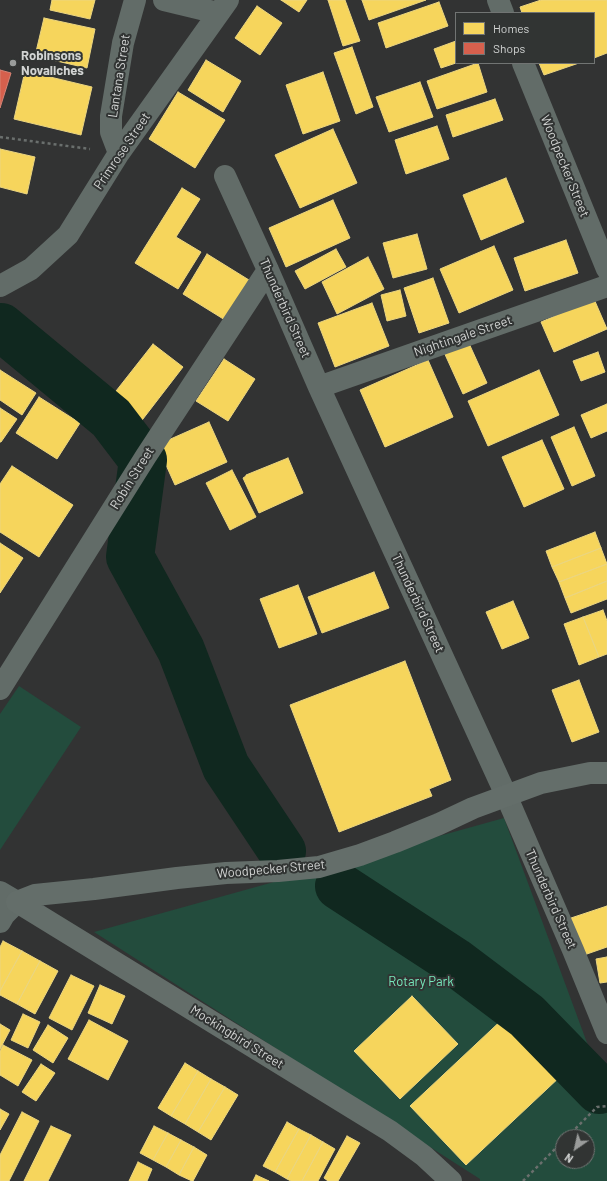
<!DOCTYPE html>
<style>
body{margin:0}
#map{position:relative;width:607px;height:1181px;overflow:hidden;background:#323333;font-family:Barlow,sans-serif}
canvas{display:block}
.legend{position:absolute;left:455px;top:12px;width:140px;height:52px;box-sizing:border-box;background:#313433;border:1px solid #717473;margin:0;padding:5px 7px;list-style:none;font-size:12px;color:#d2d4d3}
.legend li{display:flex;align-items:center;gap:8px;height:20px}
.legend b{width:20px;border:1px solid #717473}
.north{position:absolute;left:555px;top:1129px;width:40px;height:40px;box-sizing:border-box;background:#313433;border:1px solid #717473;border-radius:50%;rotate:214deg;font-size:11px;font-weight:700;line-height:16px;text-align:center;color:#d2d4d3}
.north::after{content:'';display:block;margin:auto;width:14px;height:18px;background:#9a9c9b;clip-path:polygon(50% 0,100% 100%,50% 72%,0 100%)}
</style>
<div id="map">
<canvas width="607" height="1181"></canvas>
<ul class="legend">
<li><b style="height:11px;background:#f6d55c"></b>Homes</li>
<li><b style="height:11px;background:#d6604d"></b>Shops</li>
</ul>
<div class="north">N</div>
</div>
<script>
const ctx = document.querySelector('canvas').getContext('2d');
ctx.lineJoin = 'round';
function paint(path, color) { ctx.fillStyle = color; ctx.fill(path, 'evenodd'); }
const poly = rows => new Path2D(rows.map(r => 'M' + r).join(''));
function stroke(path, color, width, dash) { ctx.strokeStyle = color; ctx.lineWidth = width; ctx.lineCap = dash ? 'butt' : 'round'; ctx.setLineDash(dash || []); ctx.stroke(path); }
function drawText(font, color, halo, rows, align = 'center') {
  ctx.font = font + ' Barlow,sans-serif'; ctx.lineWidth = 4; ctx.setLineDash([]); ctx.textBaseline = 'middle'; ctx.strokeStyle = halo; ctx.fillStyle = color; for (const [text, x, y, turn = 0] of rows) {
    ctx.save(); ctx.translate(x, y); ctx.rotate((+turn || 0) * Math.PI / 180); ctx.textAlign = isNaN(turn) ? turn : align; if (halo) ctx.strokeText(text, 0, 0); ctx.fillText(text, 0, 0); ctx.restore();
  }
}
const green = poly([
 [19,686,81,727,0,850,0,714],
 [504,818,607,1097,607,1181,480,1181,480,1179,94,932],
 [563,1137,587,1137,587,1161,563,1161]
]);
const homes = poly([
 [52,0,95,0,90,19,50,10,52,0],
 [281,0,307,0,299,12,281,0],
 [328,0,345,0,360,41,343,46,328,0],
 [362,0,426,0,369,20,362,0],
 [541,0,607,0,607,53,594,58,594,13,522,13,520,7,541,0],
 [439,2,448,26,386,48,378,23,439,2],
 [257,6,282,23,260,55,235,38,257,6],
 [44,18,95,29,87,68,35,56,44,18],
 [456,41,456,63,441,68,434,49,456,41],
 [352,47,373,107,356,114,334,53,352,47],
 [206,60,241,81,223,112,188,90,206,60],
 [478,63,487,92,437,109,427,81,478,63],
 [539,63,579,63,544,75,539,63],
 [25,71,92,87,81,135,14,119,25,71],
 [323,72,340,121,303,134,286,85,323,72],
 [420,82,433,117,389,132,376,97,420,82],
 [178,92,225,120,195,168,149,139,178,92],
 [495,99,503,120,453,137,446,115,495,99],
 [437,126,449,159,406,174,395,140,437,126],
 [333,129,357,183,300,208,275,155,333,129],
 [0,149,35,157,27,194,0,187,0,149],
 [506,178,524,222,481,240,463,195,506,178],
 [182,188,200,199,176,237,201,252,178,289,135,263,182,188],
 [333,200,350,238,286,267,269,228,333,200],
 [417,234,427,269,393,278,383,243,417,234],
 [566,240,578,273,525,291,514,258,566,240],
 [494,246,513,290,459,313,440,269,494,246],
 [336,249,346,267,305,289,295,271,336,249],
 [207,254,249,280,225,320,183,294,207,254],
 [368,257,384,289,337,314,322,282,368,257],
 [433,278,449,323,419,333,404,288,433,278],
 [400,290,406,316,387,321,381,295,400,290],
 [594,299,607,329,554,352,541,322,594,299],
 [372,303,389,346,335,367,318,323,372,303],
 [467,339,487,383,463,394,443,350,467,339],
 [153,344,183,367,136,428,105,405,153,344],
 [598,352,605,372,581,381,573,361,598,352],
 [224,359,255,379,228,421,196,401,224,359],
 [428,360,453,417,385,447,360,390,428,360],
 [0,370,36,393,22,415,0,400,0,370],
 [539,370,559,415,488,446,468,401,539,370],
 [39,397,80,423,57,459,16,433,39,397],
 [607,404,607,431,591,438,581,415,607,404],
 [0,408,17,419,1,442,0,442,0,408],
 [209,422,227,462,175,485,157,445,209,422],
 [574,427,595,476,572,486,551,437,574,427],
 [542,440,564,489,524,507,502,457,542,440],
 [288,458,303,493,259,513,243,478,246,476,246,475,288,458],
 [12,466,73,505,39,557,0,532,0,484,12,466],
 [232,470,256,517,230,530,206,483,232,470],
 [595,532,601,548,552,567,546,551,595,532],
 [0,543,23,558,0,593,0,543],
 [601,548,607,564,559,582,552,567,601,548],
 [607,564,607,581,565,598,559,582,607,564],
 [374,572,389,608,322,633,308,597,374,572],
 [607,581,607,599,571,613,565,598,607,581],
 [298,585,317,634,279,648,260,599,298,585],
 [513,601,529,638,502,649,486,612,513,601],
 [603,610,607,621,607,654,599,657,583,617,603,610],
 [583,617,599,657,579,665,564,624,583,617],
 [405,661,451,780,429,789,432,796,339,832,290,705,405,661],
 [579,680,599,732,572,742,552,690,579,680],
 [607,906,607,947,584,955,571,918,607,906],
 [3,941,22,951,0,991,0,947,3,941],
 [22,951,40,961,17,1004,0,995,0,991,22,951],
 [607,957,607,982,600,983,596,959,607,957],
 [40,961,58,971,35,1014,17,1004,40,961],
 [71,975,94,986,72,1030,49,1018,71,975],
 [100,985,125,996,112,1024,88,1013,100,985],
 [412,996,458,1044,400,1099,354,1051,412,996],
 [23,1014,40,1022,28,1048,11,1040,23,1014],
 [507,1015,563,1074,466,1165,410,1106,507,1015],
 [89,1020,128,1041,108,1080,68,1059,89,1020],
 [0,1024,10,1030,0,1049,0,1024],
 [48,1025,68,1038,53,1063,33,1050,48,1025],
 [3,1045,32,1060,18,1086,0,1075,0,1051,3,1045],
 [185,1063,198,1071,171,1116,158,1108,185,1063],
 [41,1064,55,1073,36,1101,22,1092,41,1064],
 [198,1071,211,1079,185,1124,171,1116,198,1071],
 [211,1079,225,1087,198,1132,185,1124,211,1079],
 [225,1087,238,1095,211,1140,198,1132,225,1087],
 [0,1109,9,1114,0,1130,0,1109],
 [22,1112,39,1121,9,1181,0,1181,0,1155,22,1112],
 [287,1122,299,1129,275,1172,263,1166,287,1122],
 [51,1126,71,1135,48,1181,24,1181,51,1126],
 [154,1126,168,1133,153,1160,140,1153,154,1126],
 [299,1129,311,1135,287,1179,275,1172,299,1129],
 [168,1133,181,1140,166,1167,153,1160,168,1133],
 [311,1135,323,1142,302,1181,291,1181,287,1179,311,1135],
 [347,1136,360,1143,338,1181,328,1181,324,1178,347,1136],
 [181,1140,194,1147,179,1175,166,1167,181,1140],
 [323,1142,335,1149,318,1181,302,1181,323,1142],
 [194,1147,207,1155,193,1181,192,1181,179,1175,194,1147],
 [138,1162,152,1169,147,1181,129,1181,138,1162],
 [256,1175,269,1181,253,1181,256,1175]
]);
const shops = poly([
 [0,70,11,73,0,108,0,70]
]);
const river = poly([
 [1,327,111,418,143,460,130,557,181,650,226,767,282,851],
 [339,886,454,961,527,1016,599,1090]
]);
const path = poly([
 [0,137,90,149],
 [567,1137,597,1107,607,1106],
 [523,1181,563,1141]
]);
const street = poly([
 [164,0,218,13],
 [498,0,503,13],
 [523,63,607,269],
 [119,153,111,132,111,116,123,43,135,0],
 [225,176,268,270,319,387,506,795,573,950,607,1033],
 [0,286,31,269,68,235,119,153,228,0],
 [319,387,607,286],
 [0,689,146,456,268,270],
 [0,892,17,902,4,915,0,922]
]);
const secondary = poly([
 [17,902,35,895,94,889,177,878,226,873,278,871,319,867,360,855,395,842,439,824,473,808,541,783,590,773,607,773],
 [17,902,390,1131,424,1156,451,1181]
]);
const markers = [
 [13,63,4,"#9a9c9b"]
];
const poiNames = [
 ["Robinsons",21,56],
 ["Novaliches",21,71]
];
const streetNames = [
 ["Lantana Street",119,76,-81],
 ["Primrose Street",122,151,-56],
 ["Woodpecker Street",565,166,68],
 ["Thunderbird Street",285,308,66],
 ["Nightingale Street",463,336,-19],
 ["Robin Street",132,478,-58],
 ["Thunderbird Street",418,603,65],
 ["Woodpecker Street",271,869,-5],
 ["Thunderbird Street",551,899,66],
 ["Mockingbird Street",237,1037,32]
];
const parkNames = [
 ["Rotary Park",421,982]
];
paint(green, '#234c3d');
paint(homes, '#f6d55c');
stroke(homes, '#ebd580', 1);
paint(shops, '#d6604d');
stroke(shops, '#d58375', 1);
stroke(river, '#10281f', 48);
stroke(path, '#6a6f6d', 2.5, [3, 3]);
stroke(street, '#626c68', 22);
stroke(secondary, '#646e6a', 22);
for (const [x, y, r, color] of markers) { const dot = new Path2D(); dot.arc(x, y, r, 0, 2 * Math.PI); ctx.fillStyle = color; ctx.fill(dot); stroke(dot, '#313433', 1.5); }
drawText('bold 13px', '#d2d4d3', '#313433', poiNames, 'left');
drawText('13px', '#d2d4d3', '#313433', streetNames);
drawText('13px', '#76e9bc', '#313433', parkNames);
</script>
